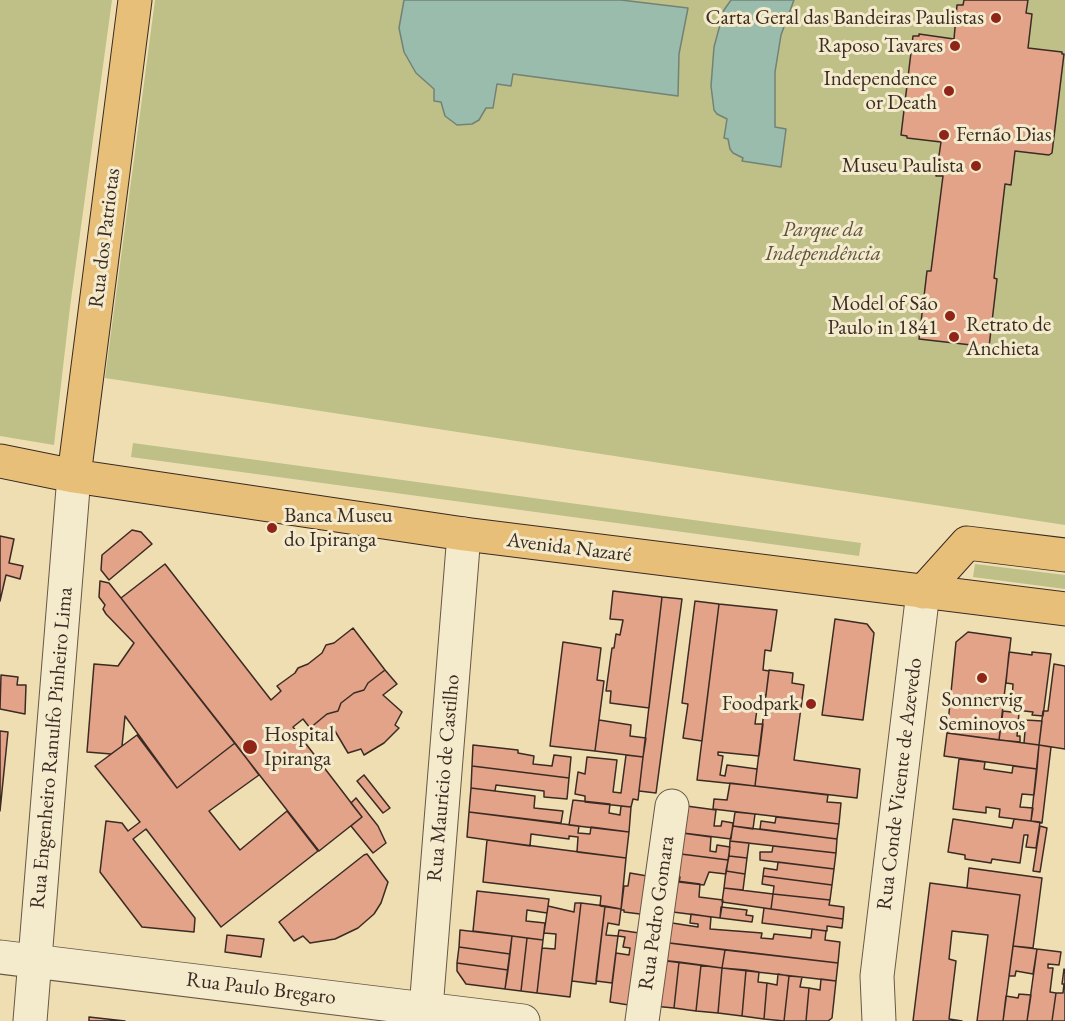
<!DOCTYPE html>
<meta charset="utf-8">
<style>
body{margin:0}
canvas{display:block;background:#eedeb1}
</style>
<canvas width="1065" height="1021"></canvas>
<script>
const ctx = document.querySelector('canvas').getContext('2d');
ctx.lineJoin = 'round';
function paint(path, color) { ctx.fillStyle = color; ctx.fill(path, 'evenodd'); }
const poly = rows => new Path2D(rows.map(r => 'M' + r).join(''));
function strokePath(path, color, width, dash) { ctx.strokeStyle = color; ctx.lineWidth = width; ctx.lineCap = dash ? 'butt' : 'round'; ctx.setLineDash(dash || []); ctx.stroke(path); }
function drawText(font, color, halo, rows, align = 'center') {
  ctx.font = font + ' "EB Garamond",serif'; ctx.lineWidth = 6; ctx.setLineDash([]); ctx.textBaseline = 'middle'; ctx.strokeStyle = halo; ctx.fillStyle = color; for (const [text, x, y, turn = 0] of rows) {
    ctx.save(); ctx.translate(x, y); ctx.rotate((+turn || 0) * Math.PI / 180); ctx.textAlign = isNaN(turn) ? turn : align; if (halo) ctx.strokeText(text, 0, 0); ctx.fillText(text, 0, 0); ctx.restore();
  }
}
paint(poly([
 [0,0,112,0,70,307,54,445,0,436],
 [155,0,1065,0,1065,525,105,378],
 [133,443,861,543,859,556,131,457],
 [975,564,1065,575,1065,589,973,577]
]), '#bec088');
const water = poly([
 [404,0,621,0,688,8,679,54,678,96,513,74,511,86,497,84,493,108,486,108,479,120,472,124,457,125,445,116,441,102,434,101,434,89,416,73,404,52,399,28,404,0],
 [731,0,794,0,781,35,775,72,775,127,786,129,781,167,742,161,743,158,733,153,730,149,728,139,724,138,727,119,717,114,714,110,711,86,714,47,724,10,731,0]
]);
paint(water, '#99bcac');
strokePath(water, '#738276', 1.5);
const building = poly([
 [964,0,1028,0,1026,13,1032,14,1028,48,1062,52,1062,54,1064,54,1052,153,1049,155,1015,151,1011,185,1005,184,994,278,997,279,989,347,919,339,927,271,931,271,943,176,936,176,941,142,907,138,907,136,901,135,913,36,919,36,919,34,954,39,957,5,963,5,964,0],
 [132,530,141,532,152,544,109,580,101,570,102,555,132,530],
 [0,536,14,539,9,563,23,566,20,579,6,575,0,601,0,536],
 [165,564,271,700,281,691,277,686,295,673,298,668,308,664,322,653,326,645,334,643,353,628,385,670,368,683,364,690,354,693,341,703,338,711,327,714,310,728,303,719,293,727,362,817,319,851,121,598,165,564],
 [100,581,109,583,121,598,235,743,177,788,125,716,122,746,111,754,87,752,94,664,118,666,134,643,106,614,103,609,105,605,99,597,100,581],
 [613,591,662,597,649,708,610,703,611,691,606,691,612,648,614,648,616,634,620,635,623,620,610,619,613,591],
 [662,597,682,599,656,793,639,791,662,597],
 [695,601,719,604,702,741,683,738,688,704,682,703,695,601],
 [719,604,777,610,771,651,765,650,763,670,769,671,766,695,759,694,755,724,763,724,759,756,718,752,718,755,723,756,720,775,725,776,727,765,757,769,755,786,697,780,719,604],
 [835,619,867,624,874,633,863,720,822,715,835,619],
 [968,632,1011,638,999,740,947,733,956,642,968,632],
 [563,642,601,648,597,680,604,681,595,751,550,746,563,642],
 [1009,652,1032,655,1032,652,1051,654,1043,716,1032,715,1033,712,1016,710,1017,700,1012,700,1013,684,1006,683,1009,652],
 [1054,664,1065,666,1065,749,1039,745,1043,711,1048,711,1054,664],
 [385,670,397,684,383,695,402,712,395,725,399,728,384,743,364,755,361,749,348,753,335,731,322,742,310,728,327,714,338,711,341,703,354,693,364,690,368,683,385,670],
 [769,670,793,673,792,683,804,685,794,760,860,769,857,798,755,786,769,670],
 [1,675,18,677,17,685,26,685,25,714,0,709,1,675],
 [1003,711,1019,713,1017,736,1020,736,1020,742,999,740,1003,711],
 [599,720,631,725,630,736,646,738,643,757,595,751,599,720],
 [1026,720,1042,721,1039,745,1024,743,1026,720],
 [0,731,8,732,0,811,0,731],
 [947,733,1039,745,1037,769,944,756,947,733],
 [137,735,177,788,235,743,259,775,209,811,240,850,287,811,318,851,221,927,146,829,133,839,195,918,194,932,142,927,100,872,106,821,122,823,128,831,140,822,95,766,137,735],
 [473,745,518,750,518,753,534,756,533,764,552,766,554,755,571,757,569,778,472,766,473,745],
 [1039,745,1051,747,1042,823,1031,821,1039,745],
 [626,755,643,757,638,800,633,799,631,807,585,802,585,796,575,794,578,772,585,774,587,757,617,760,613,792,621,793,626,755],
 [959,759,985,762,984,769,1012,773,1013,766,1037,769,1034,795,1022,794,1020,807,1033,808,1031,821,999,817,1000,809,986,807,986,813,953,809,959,759],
 [472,766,569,778,567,799,544,797,544,791,496,785,495,791,471,788,472,766],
 [364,775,390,808,383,813,357,781,364,775],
 [730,783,828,795,827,802,841,803,839,824,713,809,714,799,727,800,730,783],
 [471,788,535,796,534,808,563,811,561,823,469,812,471,788],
 [356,798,378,826,386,843,373,853,351,826,362,817,351,803,356,798],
 [573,800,610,804,609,813,620,815,621,806,631,807,629,832,569,825,573,800],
 [679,805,716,810,714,826,721,826,722,821,733,823,731,839,675,832,679,805],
 [469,812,579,826,578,833,590,834,591,827,629,832,626,858,577,852,578,837,569,836,569,839,531,834,530,846,467,837,469,812],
 [735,812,755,814,753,829,733,826,735,812],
 [776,817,839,824,837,839,760,829,761,821,775,823,776,817],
 [953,819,1012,828,1014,819,1040,822,1036,848,1026,847,1028,835,1024,835,1020,863,992,859,991,863,965,859,965,855,948,852,953,819],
 [733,826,837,839,836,853,730,841,733,826],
 [1040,826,1047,828,1040,872,1033,871,1040,826],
 [675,832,711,837,710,851,716,852,717,845,730,847,728,860,673,853,675,832],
 [487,840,626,858,621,909,600,906,601,896,483,882,487,840],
 [730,841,749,843,747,858,729,856,730,841],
 [773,846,836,853,834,869,760,860,760,852,772,852,773,846],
 [673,853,728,860,726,874,709,872,704,885,679,882,680,877,670,877,673,853],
 [367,854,388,882,381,903,374,914,358,928,335,939,310,943,303,936,294,941,279,922,364,855,367,854],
 [729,856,747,858,745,874,726,871,729,856],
 [778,862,834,869,832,885,763,876,764,868,777,870,778,862],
 [969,868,1042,878,1033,948,1013,946,1020,895,967,888,969,868],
 [726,871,745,874,743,890,724,888,726,871],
 [630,873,653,877,648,915,624,912,624,910,621,910,624,886,628,886,630,873],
 [763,876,832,885,830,900,773,894,774,886,762,884,763,876],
 [669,880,700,884,699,897,723,900,720,918,665,911,669,880],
 [930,883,1020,895,1003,1021,977,1021,988,935,952,931,949,959,956,961,949,1019,962,1021,913,1021,930,883],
 [724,888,773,894,771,909,722,902,724,888],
 [477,891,549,899,547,913,527,910,526,921,545,923,543,940,473,931,477,891],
 [773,894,830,900,829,905,844,907,843,919,771,909,773,894],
 [575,903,581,903,570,997,537,993,542,948,555,949,556,934,544,933,548,906,574,912,575,903],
 [581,903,605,906,596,984,572,981,581,903],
 [605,906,621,909,619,925,608,923,606,935,618,936,612,983,596,981,605,906],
 [721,907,747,910,746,915,753,916,752,922,720,918,721,907],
 [764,908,843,919,842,928,827,926,827,931,762,923,764,908],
 [691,914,711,917,710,929,762,933,761,938,773,939,774,934,811,938,812,929,826,931,825,940,840,942,838,963,661,942,672,923,698,927,698,924,690,923,691,914],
 [460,930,512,936,510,954,459,947,460,930],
 [619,930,646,934,635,1006,610,1002,616,953,629,955,630,948,623,947,625,937,618,936,619,930],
 [227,935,264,939,261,957,225,952,227,935],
 [512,936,527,938,521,991,505,989,512,936],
 [527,938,543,940,537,993,521,991,527,938],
 [661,942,725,950,722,968,659,960,661,942],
 [1013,946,1037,949,1033,974,1016,971,1015,976,1009,976,1013,946],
 [459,947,510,954,508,970,457,963,459,947],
 [1037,949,1061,952,1059,965,1048,964,1048,968,1053,968,1050,992,1056,993,1052,1021,1027,1021,1037,949],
 [725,950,838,963,836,981,722,968,725,950],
 [659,960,679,962,674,1008,653,1006,659,960],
 [679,962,701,965,696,1011,674,1008,679,962],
 [457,963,508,970,505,989,466,984,457,971,457,963],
 [701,965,722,968,718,1013,696,1011,701,965],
 [722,968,746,970,742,1016,718,1013,722,968],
 [1064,969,1065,970,1065,1021,1052,1021,1056,993,1063,993,1064,984,1062,984,1064,969],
 [746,970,759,972,758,982,767,983,764,1019,742,1016,746,970],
 [778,974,789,976,784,1021,764,1019,767,983,777,985,778,974],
 [789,976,802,977,800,987,809,988,806,1021,784,1021,789,976],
 [821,979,836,981,832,1018,828,1021,806,1021,809,988,820,990,821,979],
 [1019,994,1031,995,1027,1021,1003,1021,1006,996,1018,998,1019,994],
 [89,1017,125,1021,89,1021,89,1017]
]);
paint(building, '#e3a388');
strokePath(building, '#3b2b24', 1.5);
const minor = poly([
 [0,957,523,1021],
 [30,1021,74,476],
 [425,1021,464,534],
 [642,1021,672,806],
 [879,1021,877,976,923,592]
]);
const major = poly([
 [0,461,74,476,464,534,1065,609],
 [74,476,135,0],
 [923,592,967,543,1065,555]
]);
strokePath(minor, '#685847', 35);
strokePath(major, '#3b2b24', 35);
strokePath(minor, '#f4eacc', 33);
strokePath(major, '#e7bf78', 33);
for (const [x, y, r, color] of [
 [996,18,6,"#8f2418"],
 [955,46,6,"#8f2418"],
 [949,91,6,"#8f2418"],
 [944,135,6,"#8f2418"],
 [976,166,6,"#8f2418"],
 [950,316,6,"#8f2418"],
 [954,337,6,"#8f2418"],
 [272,528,6,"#8f2418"],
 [982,678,6,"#8f2418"],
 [811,704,6,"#8f2418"],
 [250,747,8,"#8f2418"]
]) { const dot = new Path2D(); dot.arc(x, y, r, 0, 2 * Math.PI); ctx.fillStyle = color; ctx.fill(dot); strokePath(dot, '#f4eacc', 2); }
drawText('21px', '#3b2b24', '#f4eacc', [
 ["Carta Geral das Bandeiras Paulistas",984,18],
 ["Raposo Tavares",943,46],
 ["Independence",937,79],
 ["or Death",937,103],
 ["Fernão Dias",956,135,"left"],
 ["Museu Paulista",964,166],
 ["Model of São",938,304],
 ["Paulo in 1841",938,328],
 ["Retrato de",966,325,"left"],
 ["Anchieta",966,349,"left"],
 ["Banca Museu",284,516,"left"],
 ["do Ipiranga",284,540,"left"],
 ["Sonnervig",982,700,"center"],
 ["Seminovos",982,724,"center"],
 ["Foodpark",799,704],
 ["Hospital",264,735,"left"],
 ["Ipiranga",264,759,"left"]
], 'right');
drawText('italic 21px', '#5c503d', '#f4eacc', [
 ["Parque da",823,230],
 ["Independência",823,254]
]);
drawText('21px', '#3b2b24', '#f4eacc', [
 ["Rua dos Patriotas",105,238,-83],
 ["Avenida Nazaré",569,548,7],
 ["Rua Engenheiro Ranulfo Pinheiro Lima",52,748,-85],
 ["Rua Mauricio de Castilho",444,778,-85],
 ["Rua Conde Vicente de Azevedo",900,784,-83],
 ["Rua Pedro Gomara",657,913,-82],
 ["Rua Paulo Bregaro",261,989,7]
]);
</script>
